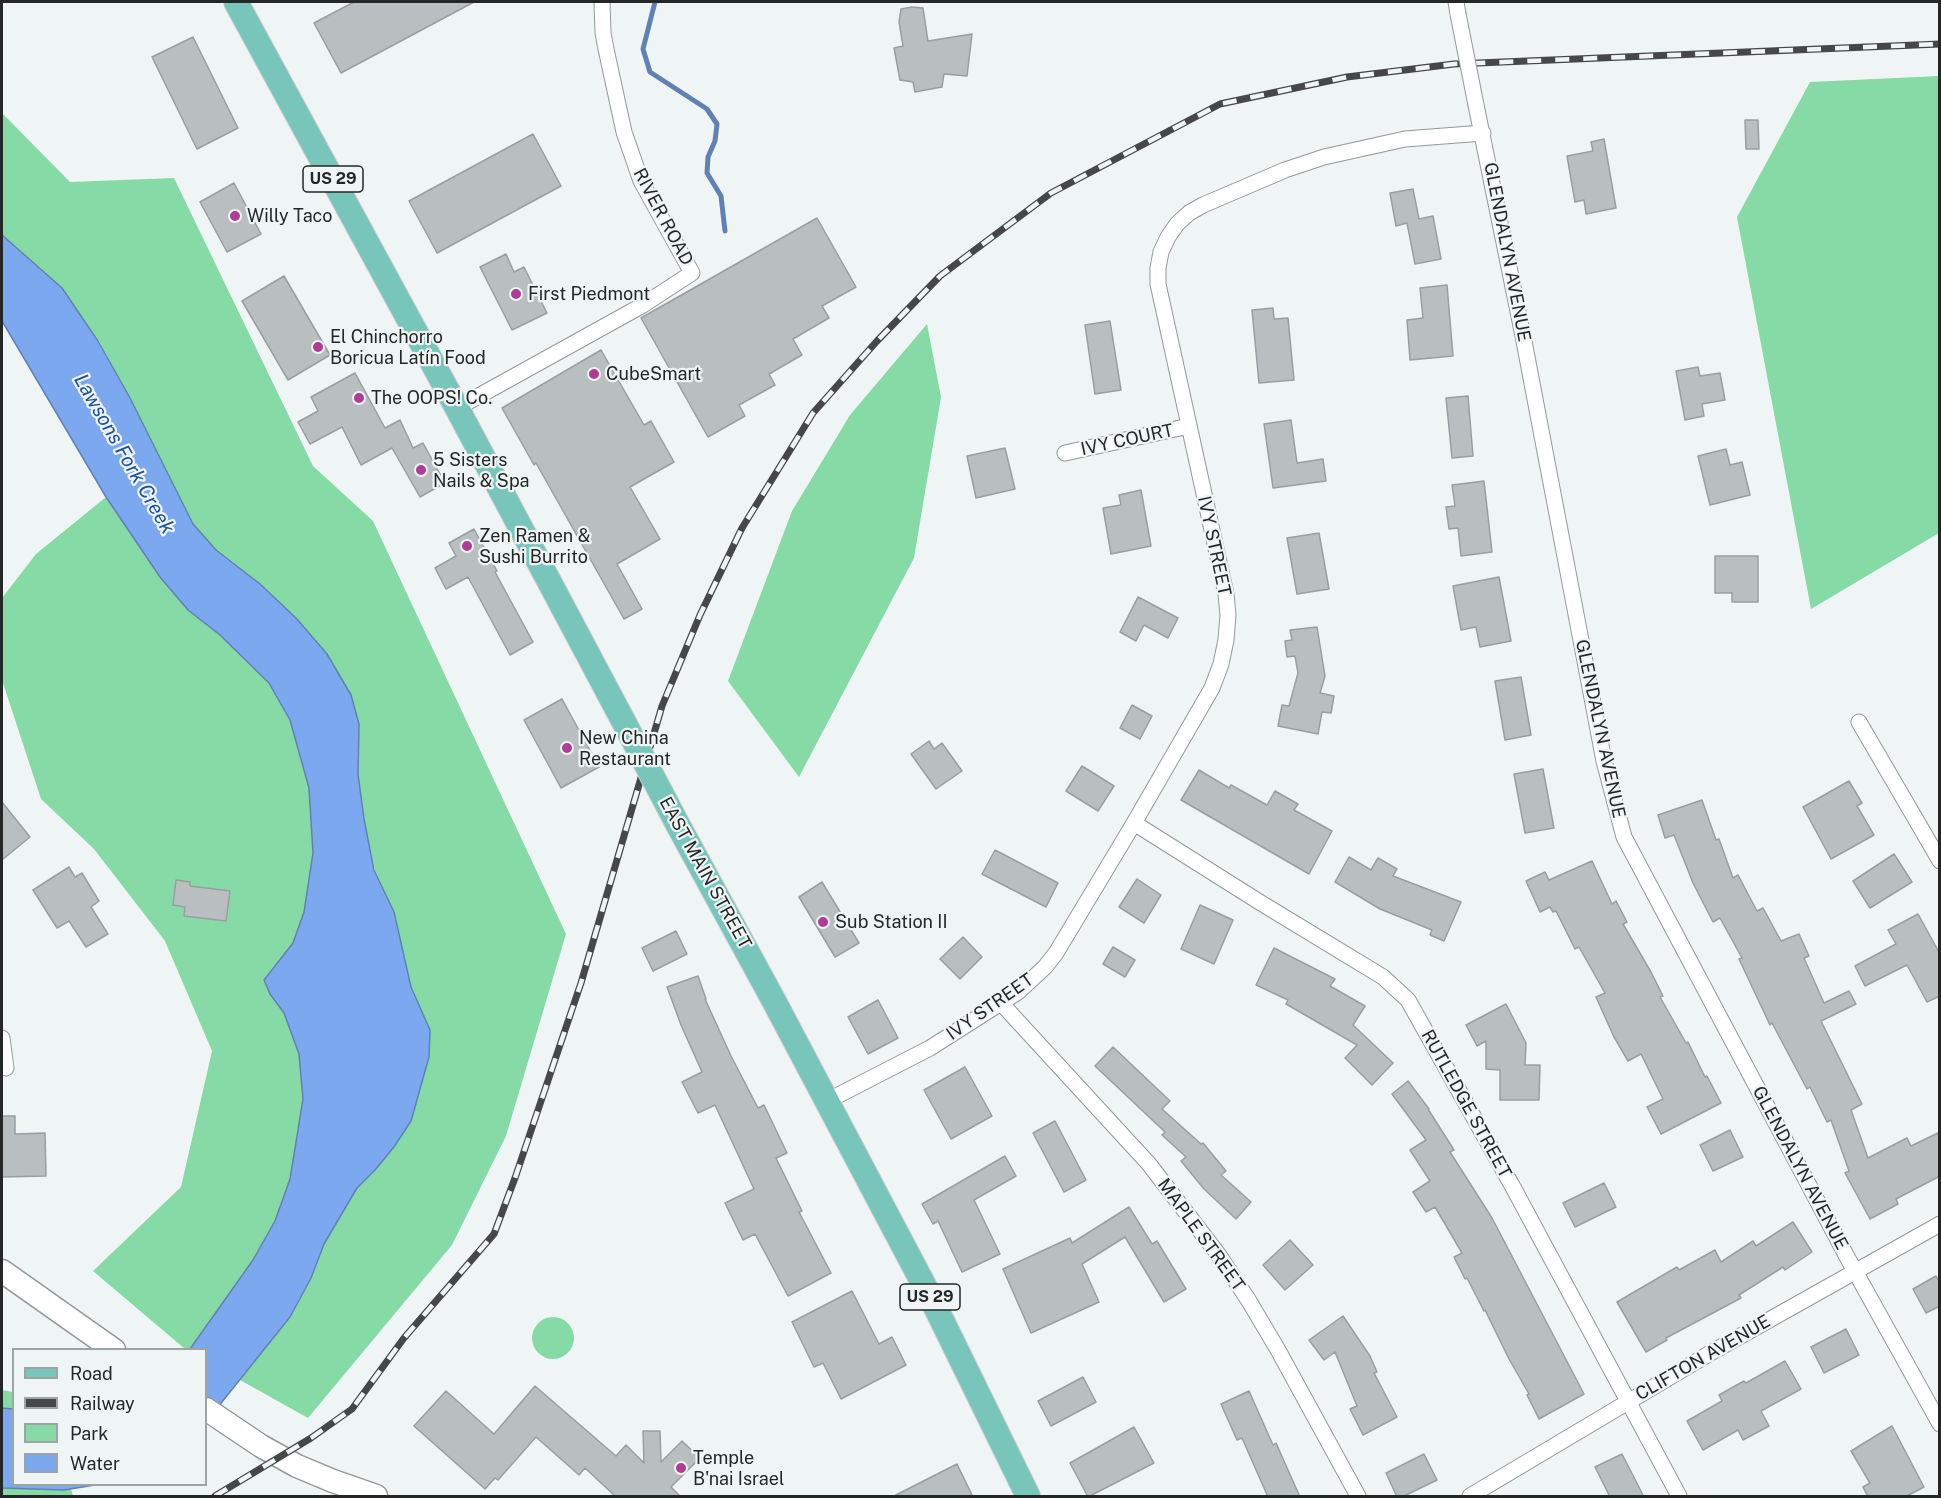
<!DOCTYPE html>
<meta charset="utf-8">
<style>
body{margin:0}
#map{position:relative;width:1941px;height:1498px;overflow:hidden;background:#eff5f5;font-family:"Public Sans",sans-serif}
canvas{display:block}
.frame{position:absolute;inset:0;border:3px solid #252727;pointer-events:none}
.legend{position:absolute;left:12px;top:1348px;width:195px;height:138px;box-sizing:border-box;background:#eff5f5;border:2px solid #9ea3a3;margin:0;padding:8px 10px;list-style:none;font-size:18px;color:#252727}
.legend li{display:flex;align-items:center;gap:12px;height:30px}
.legend b{width:30px;border:2px solid #9ea3a3}
</style>
<div id="map">
<canvas width="1941" height="1498"></canvas>
<div class="frame"></div>
<ul class="legend">
<li><b style="height:8px;background:#78c5bc"></b>Road</li>
<li><b style="height:8px;background:#464848"></b>Railway</li>
<li><b style="height:16px;background:#85daa6"></b>Park</li>
<li><b style="height:16px;background:#7ca8ef"></b>Water</li>
</ul>
</div>
<script>
const ctx = document.querySelector('canvas').getContext('2d');
ctx.lineJoin = 'round';
function paint(path, color) { ctx.fillStyle = color; ctx.fill(path, 'evenodd'); }
const poly = rows => new Path2D(rows.map(r => 'M' + r).join(''));
function strokePath(path, color, width, dash) { ctx.strokeStyle = color; ctx.lineWidth = width; ctx.lineCap = dash ? 'butt' : 'round'; ctx.setLineDash(dash || []); ctx.stroke(path); }
function drawText(font, color, halo, rows, align = 'center') {
  ctx.font = font + ' "Public Sans",sans-serif'; ctx.lineWidth = 4.5; ctx.setLineDash([]); ctx.textBaseline = 'middle'; ctx.strokeStyle = halo; ctx.fillStyle = color; for (const [text, x, y, turn = 0] of rows) {
    ctx.save(); ctx.translate(x, y); ctx.rotate((+turn || 0) * Math.PI / 180); ctx.textAlign = isNaN(turn) ? turn : align; if (halo) ctx.strokeText(text, 0, 0); ctx.fillText(text, 0, 0); ctx.restore();
  }
}
paint(poly([
 [1939,76,1939,533,1811,609,1737,217,1810,82],
 [2,113,70,182,174,178,313,466,373,521,566,934,506,1136,452,1245,308,1418,240,1380,290,1317,311,1278,324,1244,357,1188,375,1170,394,1147,411,1121,430,1030,411,987,394,912,375,870,364,819,358,774,359,724,351,695,326,654,296,618,260,584,216,550,193,524,130,398,99,341,62,288,2,235],
 [927,324,941,397,914,558,799,777,728,681,792,511,850,415],
 [106,497,160,577,188,610,220,635,269,683,290,720,309,788,313,853,304,912,293,943,264,980,270,994,284,1013,299,1054,303,1099,290,1179,275,1221,253,1260,190,1349,185,1349,93,1271,181,1187,212,1051,165,941,94,849,41,799,2,680,2,598,36,554],
 '532 1338a21 21 0 1 1 42 0a21 21 0 1 1-42 0Z',
 [2,1390,13,1392,14,1484,70,1485,73,1496,2,1496]
]), '#85daa6');
const water = poly([
 [2,235,62,288,98,341,130,398,193,524,216,550,260,584,296,618,327,654,351,695,359,724,358,774,364,819,374,870,394,912,411,987,430,1030,429,1057,411,1121,394,1147,375,1170,357,1188,324,1244,311,1278,290,1317,206,1422,206,1350,190,1349,253,1260,275,1221,290,1179,303,1099,299,1054,284,1013,270,994,264,980,293,943,304,912,313,853,309,788,290,720,269,683,220,635,188,610,160,577,106,497,2,321,2,235],
 [2,1408,13,1409,14,1484,95,1485,64,1490,2,1488,2,1408]
]);
paint(water, '#7ca8ef');
strokePath(water, '#6281b3', 1.5);
strokePath(poly([
 [655,2,643,49,650,72,707,109,717,124,715,141,708,157,707,173,721,196,725,231]
]), '#6281b3', 5);
const building = poly([
 [354,2,474,2,341,73,314,23,354,2],
 [912,7,923,8,928,41,972,34,967,76,944,74,942,87,915,92,913,82,900,80,894,48,903,46,899,22,901,9,912,7],
 [193,37,238,128,197,149,152,57,193,37],
 [1745,120,1758,120,1759,149,1746,149,1745,120],
 [533,134,561,186,437,253,409,201,533,134],
 [1604,139,1616,208,1586,214,1584,200,1575,202,1567,156,1593,151,1591,142,1604,139],
 [234,183,261,234,227,252,200,202,234,183],
 [1413,189,1419,219,1433,216,1441,259,1415,264,1407,223,1396,226,1390,193,1413,189],
 [817,218,856,287,822,306,829,318,793,339,802,355,769,374,775,385,739,405,745,416,708,437,641,318,817,218],
 [506,254,514,272,524,267,547,313,512,330,480,267,506,254],
 [284,276,330,355,288,380,242,301,284,276],
 [1447,285,1453,356,1410,360,1407,320,1423,318,1420,288,1447,285],
 [1273,308,1274,319,1288,318,1294,380,1259,383,1252,310,1273,308],
 [1110,321,1121,390,1095,394,1085,325,1110,321],
 [601,350,644,425,651,421,674,462,630,487,660,539,617,564,642,609,624,619,536,463,534,465,502,408,601,350],
 [1698,367,1700,376,1720,373,1725,400,1702,404,1704,416,1685,420,1676,371,1698,367],
 [355,373,385,428,400,420,413,448,423,443,445,483,420,497,392,448,361,465,342,427,310,444,298,422,318,411,311,397,355,373],
 [1468,396,1473,456,1452,458,1446,398,1468,396],
 [1291,420,1297,463,1323,459,1326,481,1273,488,1264,424,1291,420],
 [1005,448,1015,489,976,498,967,456,1005,448],
 [1726,449,1730,465,1742,462,1750,495,1710,505,1698,456,1726,449],
 [1484,481,1492,552,1461,556,1458,528,1449,529,1446,507,1455,506,1452,485,1484,481],
 [1141,490,1151,546,1111,554,1103,508,1121,505,1119,495,1141,490],
 [474,529,497,571,495,572,533,642,510,655,468,577,446,589,435,568,456,556,449,543,474,529],
 [1319,533,1329,589,1297,594,1287,538,1319,533],
 [1715,556,1758,556,1758,602,1732,602,1732,593,1715,593,1715,556],
 [1499,577,1511,641,1480,647,1476,627,1461,630,1453,586,1499,577],
 [1138,597,1178,618,1168,638,1144,625,1136,641,1120,632,1138,597],
 [1317,627,1325,676,1320,693,1334,696,1331,713,1322,712,1318,734,1278,726,1282,705,1289,706,1298,673,1295,656,1287,657,1285,641,1292,640,1290,630,1317,627],
 [1521,677,1531,735,1505,740,1495,681,1521,677],
 [562,699,599,767,561,788,524,720,562,699],
 [1132,705,1152,716,1140,739,1120,728,1132,705],
 [929,741,934,749,942,743,962,771,936,789,911,754,929,741],
 [1082,766,1114,786,1098,811,1066,791,1082,766],
 [1543,769,1554,828,1525,833,1514,774,1543,769],
 [1199,770,1229,788,1231,785,1267,805,1275,791,1298,804,1294,810,1332,831,1309,874,1181,800,1199,770],
 [1849,781,1862,803,1857,806,1874,835,1831,859,1803,807,1849,781],
 [1702,800,1716,840,1719,839,1733,878,1738,875,1757,911,1763,908,1781,941,1799,934,1809,956,1804,958,1824,1003,1849,991,1856,1004,1821,1021,1862,1104,1851,1110,1868,1158,1907,1138,1911,1146,1940,1132,1940,1176,1896,1199,1898,1204,1870,1219,1845,1173,1849,1171,1831,1120,1827,1122,1810,1087,1807,1089,1772,1023,1770,1025,1739,959,1742,958,1720,918,1713,922,1693,883,1674,835,1665,838,1658,815,1702,800],
 [2,802,30,837,2,860,2,802],
 [995,850,1058,883,1046,907,982,874,995,850],
 [1894,854,1912,882,1870,908,1853,881,1894,854],
 [1349,857,1371,870,1378,858,1397,869,1393,876,1461,902,1444,941,1430,935,1432,930,1380,909,1335,882,1349,857],
 [1592,861,1612,904,1616,901,1627,922,1623,924,1651,972,1663,996,1660,997,1686,1043,1688,1042,1705,1077,1707,1076,1721,1103,1661,1134,1647,1107,1663,1099,1641,1054,1628,1061,1614,1037,1596,997,1605,993,1579,947,1575,949,1556,911,1553,912,1550,907,1540,912,1526,881,1545,872,1549,880,1592,861],
 [69,867,75,877,82,873,99,901,91,907,108,934,86,947,69,921,57,928,33,890,69,867],
 [1137,879,1161,895,1144,923,1119,907,1137,879],
 [176,880,190,882,190,886,230,891,226,921,184,916,185,907,173,905,176,880],
 [822,882,859,943,835,957,799,897,822,882],
 [1200,905,1233,920,1214,964,1181,949,1200,905],
 [1918,914,1940,954,1940,996,1927,1002,1907,965,1865,986,1855,966,1896,944,1888,930,1918,914],
 [676,931,687,954,653,971,642,948,676,931],
 [963,937,982,957,960,979,940,959,963,937],
 [1113,947,1135,960,1125,977,1103,964,1113,947],
 [1274,948,1335,979,1330,986,1365,1006,1353,1025,1393,1063,1372,1085,1345,1058,1357,1045,1286,1004,1288,1000,1256,985,1274,948],
 [698,976,706,999,705,999,731,1056,758,1108,764,1105,787,1153,776,1158,802,1211,799,1212,831,1273,788,1296,755,1234,743,1240,725,1203,754,1189,715,1105,698,1113,682,1082,702,1072,681,1025,667,987,698,976],
 [878,1000,898,1038,868,1054,848,1017,878,1000],
 [1506,1004,1526,1043,1525,1065,1540,1065,1539,1100,1500,1100,1500,1070,1486,1069,1486,1041,1477,1046,1466,1025,1506,1004],
 [1113,1047,1170,1101,1162,1109,1201,1144,1203,1143,1226,1171,1221,1175,1251,1202,1236,1219,1204,1189,1181,1161,1186,1157,1162,1135,1165,1132,1095,1066,1113,1047],
 [965,1067,992,1116,951,1139,924,1090,965,1067],
 [1408,1081,1429,1109,1428,1109,1454,1150,1450,1152,1492,1218,1584,1394,1539,1419,1527,1395,1529,1394,1509,1359,1485,1310,1484,1311,1467,1278,1465,1279,1454,1257,1462,1253,1435,1207,1426,1212,1413,1192,1430,1181,1410,1150,1426,1140,1392,1094,1408,1081],
 [2,1116,15,1116,15,1134,45,1133,46,1176,2,1177,2,1116],
 [1055,1121,1086,1180,1064,1192,1033,1133,1055,1121],
 [1730,1130,1743,1157,1713,1171,1700,1145,1730,1130],
 [1005,1156,1016,1176,974,1200,1000,1254,962,1272,938,1221,933,1224,922,1204,1005,1156],
 [1604,1183,1616,1207,1575,1227,1563,1203,1604,1183],
 [1129,1207,1152,1244,1157,1241,1186,1289,1164,1302,1125,1237,1082,1264,1099,1302,1031,1333,1003,1269,1070,1238,1072,1243,1129,1207],
 [1793,1222,1812,1252,1785,1270,1783,1267,1739,1295,1741,1298,1666,1338,1667,1340,1646,1352,1617,1302,1677,1267,1679,1270,1715,1250,1721,1262,1753,1241,1756,1246,1793,1222],
 [1290,1240,1313,1265,1285,1290,1263,1265,1290,1240],
 [1936,1276,1940,1283,1940,1306,1926,1313,1913,1289,1936,1276],
 [852,1291,879,1344,892,1337,906,1365,841,1399,823,1363,814,1367,792,1322,852,1291],
 [1343,1316,1370,1356,1377,1372,1374,1373,1397,1417,1363,1435,1350,1409,1357,1406,1335,1352,1324,1360,1309,1340,1343,1316],
 [1846,1329,1859,1355,1824,1373,1811,1347,1846,1329],
 [1785,1361,1801,1389,1761,1411,1769,1426,1743,1440,1738,1430,1703,1450,1687,1421,1722,1401,1719,1395,1744,1381,1746,1383,1785,1361],
 [1083,1377,1096,1402,1051,1426,1038,1401,1083,1377],
 [535,1386,616,1456,626,1445,644,1463,643,1431,660,1431,661,1462,682,1441,700,1458,671,1487,681,1497,616,1497,585,1468,579,1475,536,1437,498,1480,495,1478,485,1489,414,1426,446,1391,494,1434,535,1386],
 [1249,1391,1273,1445,1276,1443,1300,1497,1268,1497,1242,1438,1237,1440,1221,1404,1249,1391],
 [1892,1426,1924,1487,1905,1497,1868,1497,1863,1487,1870,1483,1851,1451,1892,1426],
 [1134,1427,1154,1463,1088,1497,1070,1463,1134,1427],
 [1424,1454,1437,1480,1402,1497,1397,1497,1386,1473,1424,1454],
 [1622,1454,1644,1497,1610,1497,1595,1467,1622,1454],
 [957,1464,973,1497,892,1497,957,1464]
]);
paint(building, '#b9bec0');
strokePath(building, '#9a9ea1', 1.5);
const street = poly([
 [1456,2,1458,14],
 [1476,105,1523,336,1604,761,1624,837,1846,1255,1940,1424],
 [457,408,643,305,692,273,641,181,624,132,606,49,603,33,602,2],
 [1065,453,1189,426],
 [1859,722,1940,861],
 [1134,823,1261,903,1383,977,1408,1000,1514,1189,1679,1496],
 [1001,1003,1149,1164,1218,1254,1249,1301,1278,1350,1358,1496],
 [2,1038,6,1068],
 [827,1101,930,1048,1018,992,1045,967,1056,953,1134,823,1212,688,1221,664,1226,640,1228,615,1226,594,1158,284,1158,268,1161,252,1168,237,1177,224,1189,213,1203,205,1285,170,1324,157,1405,139,1483,133],
 [1470,1496,1712,1352,1940,1224]
]);
const secondary = poly([
 [2,1271,114,1350],
 [206,1409,261,1446,297,1466,333,1481,376,1496]
]);
const primary = poly([
 [236,2,457,408,626,726],
 [678,825,774,1001,934,1304,1028,1496]
]);
strokePath(street, '#939899', 17);
strokePath(secondary, '#939899', 25);
strokePath(primary, '#cfcfcf', 26);
strokePath(street, '#fff', 15);
strokePath(secondary, '#fff', 22);
strokePath(primary, '#78c5bc', 24);
const rail = poly([
 [215,1496,311,1438,352,1409,404,1338,494,1234,515,1178,581,983,662,706,700,615,742,528,813,413,877,341,940,276,1051,193,1220,104,1347,77,1454,64,1940,44]
]);
strokePath(rail, '#464848', 7);
strokePath(rail, '#eff5f5', 4.5, [14]);
const streetBridge = poly([
 [1458,14,1476,105]
]);
const primaryBridge = poly([
 [626,726,678,825]
]);
strokePath(streetBridge, '#939899', 17, []);
strokePath(primaryBridge, '#cfcfcf', 26, []);
strokePath(streetBridge, '#fff', 15);
strokePath(primaryBridge, '#78c5bc', 24);
for (const [x, y, r, color] of [
 [235,216,6,"#af3c95"],
 [516,294,6,"#af3c95"],
 [318,347,6,"#af3c95"],
 [594,374,6,"#af3c95"],
 [359,398,6,"#af3c95"],
 [421,470,6,"#af3c95"],
 [467,546,6,"#af3c95"],
 [567,748,6,"#af3c95"],
 [823,922,6,"#af3c95"],
 [681,1468,6,"#af3c95"]
]) { const dot = new Path2D(); dot.arc(x, y, r, 0, 2 * Math.PI); ctx.fillStyle = color; ctx.fill(dot); strokePath(dot, '#eff5f5', 2); }
for (const [x, y, w] of [
 [333,179,60],
 [930,1297,60]
]) { const box = new Path2D(); box.roundRect(x - w / 2, y - 13, w, 26, 4.5); ctx.fillStyle = '#eff5f5'; ctx.fill(box); strokePath(box, '#252727', 1.5); }
drawText('bold 16px', '#252727', null, [
 ["US 29",333,179],
 ["US 29",930,1297]
]);
drawText('18px', '#252727', '#eff5f5', [
 ["Willy Taco",247,216],
 ["First Piedmont",528,294],
 ["El Chinchorro",330,337],
 ["Boricua Latín Food",330,358],
 ["CubeSmart",606,374],
 ["The OOPS! Co.",371,398],
 ["5 Sisters",433,460],
 ["Nails & Spa",433,481],
 ["Zen Ramen &",479,536],
 ["Sushi Burrito",479,557],
 ["New China",579,738],
 ["Restaurant",579,759],
 ["Sub Station II",835,922],
 ["Temple",693,1458],
 ["B'nai Israel",693,1479]
], 'left');
drawText('18px', '#252727', '#eff5f5', [
 ["RIVER ROAD",663,217,62],
 ["GLENDALYN AVENUE",1507,252,79],
 ["IVY COURT",1127,440,-12],
 ["IVY STREET",1214,546,78],
 ["GLENDALYN AVENUE",1600,729,78],
 ["EAST MAIN STREET",705,873,61],
 ["IVY STREET",990,1007,-35],
 ["RUTLEDGE STREET",1466,1104,61],
 ["GLENDALYN AVENUE",1800,1168,62],
 ["MAPLE STREET",1201,1235,54],
 ["CLIFTON AVENUE",1703,1358,-30]
]);
drawText('italic 20px', '#1e51a4', '#eff5f5', [
 ["Lawsons Fork Creek",124,454,60]
]);
</script>
